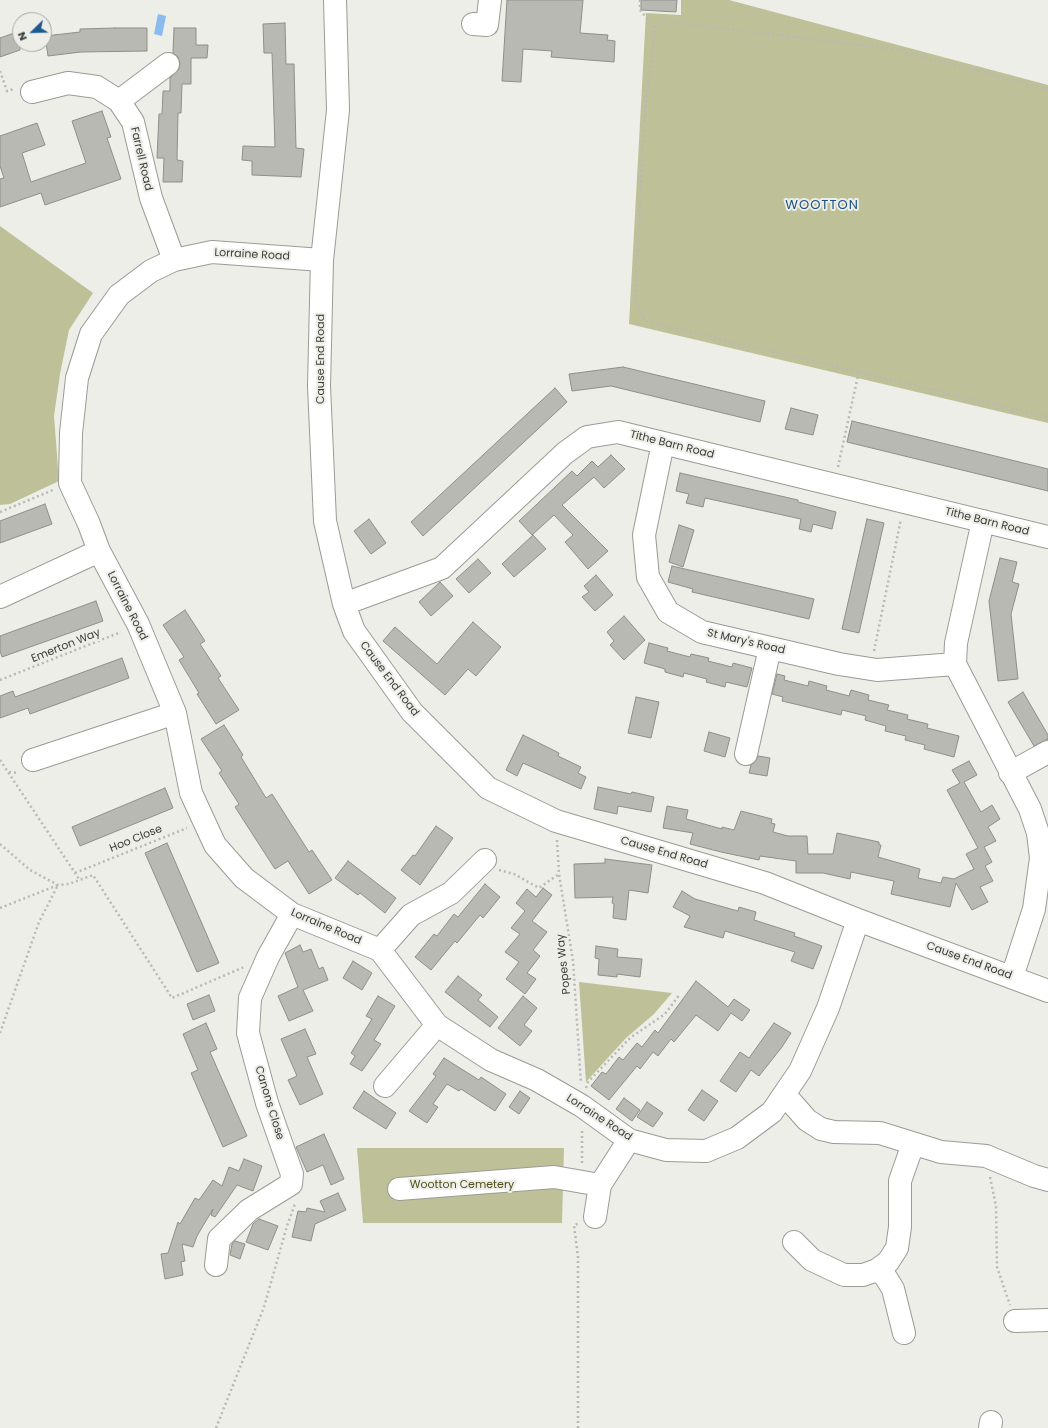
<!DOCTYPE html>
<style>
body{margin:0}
#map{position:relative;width:1048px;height:1428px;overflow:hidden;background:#edeee7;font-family:Poppins,sans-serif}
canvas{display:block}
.north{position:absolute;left:12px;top:12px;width:40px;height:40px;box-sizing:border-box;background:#edeee7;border:1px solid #a6a7a1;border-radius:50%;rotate:247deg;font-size:11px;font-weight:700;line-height:16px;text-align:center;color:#3b3c39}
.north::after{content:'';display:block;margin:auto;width:14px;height:18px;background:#1d5a90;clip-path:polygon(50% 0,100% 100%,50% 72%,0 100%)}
</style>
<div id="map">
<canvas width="1048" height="1428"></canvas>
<div class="north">N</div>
</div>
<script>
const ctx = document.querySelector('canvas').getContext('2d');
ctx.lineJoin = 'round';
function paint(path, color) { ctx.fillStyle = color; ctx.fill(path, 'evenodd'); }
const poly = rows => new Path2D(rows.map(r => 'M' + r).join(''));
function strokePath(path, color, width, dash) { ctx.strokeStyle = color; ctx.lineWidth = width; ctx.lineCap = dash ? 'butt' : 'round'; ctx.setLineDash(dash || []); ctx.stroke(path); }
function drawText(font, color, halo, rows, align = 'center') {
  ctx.font = font + ' Poppins,sans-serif'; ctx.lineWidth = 4; ctx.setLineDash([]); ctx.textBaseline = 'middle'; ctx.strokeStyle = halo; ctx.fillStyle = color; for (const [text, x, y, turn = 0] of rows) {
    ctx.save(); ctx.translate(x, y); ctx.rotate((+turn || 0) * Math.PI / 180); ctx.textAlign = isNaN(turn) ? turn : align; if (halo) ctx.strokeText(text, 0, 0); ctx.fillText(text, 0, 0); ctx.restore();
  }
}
paint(poly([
 [681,0,729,0,1048,85,1048,423,629,324,646,13,681,15],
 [0,226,93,293,69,330,60,374,54,416,59,481,10,504,0,505],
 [579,982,672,993,654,1014,626,1038,586,1082],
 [357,1148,564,1148,562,1223,363,1223]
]), '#bec198');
paint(poly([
 [158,14,166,16,162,36,154,34]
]), '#89bbef');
const building = poly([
 [507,0,583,0,580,33,608,35,607,40,615,41,614,62,551,57,552,51,523,49,521,82,502,81,507,0],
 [641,0,677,0,676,12,641,10,641,0],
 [285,23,286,64,294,64,296,148,304,149,301,177,252,175,252,161,242,160,243,146,275,147,272,53,264,53,263,24,285,23],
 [115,28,147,28,147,51,81,52,48,56,45,36,80,32,80,29,115,28],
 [174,28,196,28,196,45,208,45,207,58,191,58,191,84,182,84,181,113,178,113,177,160,183,161,182,182,163,182,164,158,157,158,159,114,162,114,163,91,170,91,170,78,179,69,180,63,178,57,173,53,174,28],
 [20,31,20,50,0,57,0,38,20,31],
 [102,111,111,137,107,138,121,179,45,205,41,193,0,207,0,179,4,178,0,166,0,136,37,123,45,145,22,153,31,182,86,163,72,121,102,111],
 [623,367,765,401,760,422,611,386,572,391,569,374,623,367],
 [555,388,567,402,423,536,411,522,555,388],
 [791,408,818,415,813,435,785,429,791,408],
 [852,421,1048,469,1048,491,847,442,852,421],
 [611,455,625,469,604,488,594,477,562,505,608,551,588,569,565,542,573,535,554,515,532,535,519,521,572,471,577,476,592,461,598,467,611,455],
 [680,473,798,500,798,502,836,512,832,529,813,524,811,532,799,529,801,519,705,498,703,507,686,503,689,494,676,491,680,473],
 [45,504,52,524,0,543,0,521,45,504],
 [369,519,386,543,371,554,354,531,369,519],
 [867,519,884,523,859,633,842,629,867,519],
 [679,525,694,530,683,567,669,562,679,525],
 [533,535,546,549,514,577,502,564,533,535],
 [1000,558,1017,562,1012,582,1019,584,1011,614,1018,679,998,681,989,601,1000,558],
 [478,559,491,573,469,593,456,579,478,559],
 [672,566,814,599,809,619,692,592,693,589,668,582,672,566],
 [596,575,613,595,595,611,582,597,589,592,584,586,596,575],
 [440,582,453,596,431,616,419,602,440,582],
 [96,601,103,621,2,657,0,651,0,636,96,601],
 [185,610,205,641,200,644,221,676,218,678,239,710,216,724,197,694,199,693,179,660,184,657,163,625,185,610],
 [624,616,645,640,624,660,610,645,614,641,607,632,624,616],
 [473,622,501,647,476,676,468,669,445,695,383,641,395,627,437,664,473,622],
 [649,643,668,648,667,651,690,657,691,654,709,658,708,661,732,667,733,663,752,668,747,687,726,682,725,687,706,682,707,679,684,673,683,677,665,672,665,669,644,663,649,643],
 [122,658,129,678,30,714,28,708,0,718,0,696,13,691,15,697,122,658],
 [777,674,785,676,784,680,808,686,809,681,827,686,826,690,849,696,851,690,869,695,868,700,889,705,887,710,908,715,907,719,928,724,927,728,959,736,954,757,924,749,925,745,905,740,906,736,885,731,886,726,865,720,866,716,842,710,841,715,782,701,783,697,772,694,777,674],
 [1023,692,1048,735,1048,739,1034,746,1008,702,1023,692],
 [636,697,659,702,651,738,628,733,636,697],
 [224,725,243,755,241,757,266,798,272,794,309,852,312,850,332,880,309,894,288,861,275,869,235,807,239,804,219,773,222,771,201,739,224,725],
 [709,732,730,738,725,757,704,751,709,732],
 [523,735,559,753,558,756,581,767,578,773,586,777,581,789,523,763,517,776,506,770,523,735],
 [758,756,770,758,767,776,749,773,751,765,755,762,758,756],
 [969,761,977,775,964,782,981,812,992,805,1000,819,988,827,996,841,984,847,992,862,985,866,993,881,980,887,988,902,972,910,956,883,950,907,891,894,894,881,851,872,850,879,823,873,796,873,796,861,760,856,759,860,721,852,690,844,693,833,663,828,667,806,688,810,686,819,722,829,722,827,734,830,741,811,772,819,771,823,775,824,773,832,788,836,807,836,808,854,833,854,837,833,879,842,879,845,881,845,878,857,920,869,918,878,941,883,943,877,954,879,974,869,966,854,978,848,947,790,960,783,952,770,969,761],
 [598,787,631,794,632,792,654,797,651,812,618,806,617,814,594,809,598,787],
 [165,788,173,808,80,846,72,827,165,788],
 [436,826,453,838,420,885,401,870,413,855,415,856,436,826],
 [167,843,219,963,197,972,145,853,167,843],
 [605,859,652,865,648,893,629,890,626,920,613,918,614,904,612,903,613,897,575,898,574,864,605,863,605,859],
 [348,861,396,898,385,913,360,893,358,895,335,878,348,861],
 [485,884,500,897,483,918,480,915,457,943,455,941,431,970,415,957,434,934,437,936,454,914,458,917,485,884],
 [543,888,552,895,532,921,547,932,533,950,540,956,527,973,536,979,525,994,506,979,519,962,505,952,520,934,511,928,525,911,516,903,527,889,536,897,543,888],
 [682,891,695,899,738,911,739,907,756,912,754,920,795,933,794,936,822,946,813,969,791,961,795,952,725,931,723,938,684,927,690,916,673,907,682,891],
 [300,945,303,952,311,949,319,969,323,967,328,980,303,990,313,1011,289,1021,278,996,298,987,285,953,300,945],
 [596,946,618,949,617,957,642,959,640,977,617,974,617,977,598,975,599,959,595,958,596,946],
 [353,961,372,973,362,990,343,978,353,961],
 [458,976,482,995,478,1000,498,1017,490,1027,445,992,458,976],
 [696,981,728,1007,734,999,750,1010,742,1021,731,1013,718,1031,696,1015,674,1042,671,1039,658,1056,653,1052,640,1069,637,1066,609,1100,591,1086,602,1072,606,1074,619,1057,623,1060,637,1043,642,1047,655,1030,658,1033,696,981],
 [209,995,215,1011,193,1020,187,1004,209,995],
 [378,996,395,1006,374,1040,381,1044,362,1071,350,1064,355,1056,351,1053,372,1019,366,1016,378,996],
 [523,996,537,1008,524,1025,532,1031,520,1046,498,1028,523,996],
 [206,1023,217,1049,210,1052,247,1136,223,1147,191,1073,198,1070,183,1034,206,1023],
 [774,1023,791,1033,782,1047,759,1076,751,1070,736,1092,720,1081,740,1052,749,1058,774,1023],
 [305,1029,316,1054,307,1057,323,1094,300,1105,288,1080,297,1076,281,1039,305,1029],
 [444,1058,479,1080,481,1077,506,1094,495,1111,461,1089,459,1091,447,1084,433,1104,438,1107,427,1123,409,1111,436,1076,433,1074,444,1058],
 [702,1090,718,1101,704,1121,688,1110,702,1090],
 [364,1091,396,1113,386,1129,353,1108,364,1091],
 [520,1091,530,1098,519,1114,509,1107,520,1091],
 [624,1098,640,1110,632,1121,616,1109,624,1098],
 [647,1102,663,1113,653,1127,637,1117,647,1102],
 [324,1134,344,1179,331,1185,323,1165,307,1172,296,1147,324,1134],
 [244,1159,262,1166,253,1191,237,1185,215,1217,211,1215,213,1209,197,1236,193,1247,182,1244,185,1261,181,1262,183,1275,165,1279,161,1254,168,1253,178,1222,180,1224,195,1198,199,1200,213,1180,222,1186,229,1167,239,1171,244,1159],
 [338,1193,346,1210,315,1224,311,1241,292,1237,298,1211,306,1212,307,1208,325,1212,320,1201,338,1193],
 [259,1219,278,1226,268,1250,246,1242,253,1224,259,1219],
 [235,1241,245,1244,240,1259,230,1255,232,1244,235,1241]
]);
paint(building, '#b9b9b3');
strokePath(building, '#8e8f89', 1);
const minor = poly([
 [335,0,338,110,322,260,319,386,325,521,344,604,354,631,412,712,488,788,556,821,765,883,858,920,1048,991],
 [473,24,487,25,490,0],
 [32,92,68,83,97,87,119,101,133,122,151,198,174,260],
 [119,101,168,64],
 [322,260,212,252,174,260,151,271,119,295,91,334,77,378,71,433,70,483,89,524,99,551,138,624,175,713,191,793,215,845,244,878,292,914,380,950,437,1025,491,1060,537,1080,582,1106,629,1140,666,1150,706,1151,737,1138,772,1112,800,1071,828,1008,858,920],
 [663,443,644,535,648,577,668,612,702,632,839,664,877,670,955,664,956,643,983,521],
 [0,597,99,551],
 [344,604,442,568,565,453,587,437,618,432,1048,537],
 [955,664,1030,809,1038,833,1041,858,1034,909,1012,977],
 [746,754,770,648],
 [33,760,175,713],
 [1010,773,1048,752],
 [380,950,411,915,451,893,485,860],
 [385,1086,437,1025],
 [785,1095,807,1120,821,1129,834,1132,880,1133,941,1152,986,1156,1034,1176,1048,1180],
 [399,1189,554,1177,600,1185],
 [595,1217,600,1185,629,1140],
 [794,1242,812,1260,844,1275,863,1275,877,1270],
 [216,1265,219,1239,249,1210,291,1184,292,1174,267,1103,248,1033,250,998,268,957,292,914],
 [1015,1321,1048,1320],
 [904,1333,893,1289,885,1276,877,1270,888,1262,897,1248,900,1227,900,1181,913,1144],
 [990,1428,991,1422]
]);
strokePath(minor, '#9b9b96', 24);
strokePath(poly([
 [640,0,640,10,655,28],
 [0,71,7,91,14,89],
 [1048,89,893,49,663,21,655,28,644,119,635,300,645,321,1048,417],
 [838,467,859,371],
 [0,512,53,490],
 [874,651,901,519],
 [0,680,121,632],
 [0,760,79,879],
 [9,772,19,773],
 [557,840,559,874,573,961,581,1083],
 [0,844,30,870,58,885,69,884,93,875,172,998,244,967],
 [499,870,514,874,539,888,559,874],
 [75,873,187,828],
 [0,908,58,885],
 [0,1033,39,922,58,885],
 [586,1088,588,1082,630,1038,665,1014,680,994],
 [582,1163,582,1128],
 [990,1177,996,1206,997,1267,1010,1305],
 [216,1428,264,1307,287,1226,295,1204],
 [578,1428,578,1257,574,1225,580,1223]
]), '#b8b9b3', 2.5, [2, 3]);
strokePath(minor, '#fff', 22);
drawText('11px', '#3b3c39', '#edeee7', [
 ["Farrell Road",141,159,77],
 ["Lorraine Road",252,255,3],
 ["Cause End Road",321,359,-90],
 ["Tithe Barn Road",672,445,14],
 ["Tithe Barn Road",987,522,14],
 ["Lorraine Road",127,606,63],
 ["St Mary's Road",746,642,13],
 ["Emerton Way",66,646,-22],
 ["Cause End Road",389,679,53],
 ["Hoo Close",136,839,-22],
 ["Cause End Road",664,853,16],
 ["Lorraine Road",326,927,23],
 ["Cause End Road",969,961,20],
 ["Popes Way",564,964,-96],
 ["Canons Close",269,1103,73],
 ["Lorraine Road",599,1118,33]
]);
drawText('11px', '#4e4f1b', '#edeee7', [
 ["Wootton Cemetery",462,1185]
]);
ctx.letterSpacing = '1px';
drawText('13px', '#1b5284', '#edeee7', [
 ["WOOTTON",822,206]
]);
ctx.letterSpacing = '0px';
</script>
